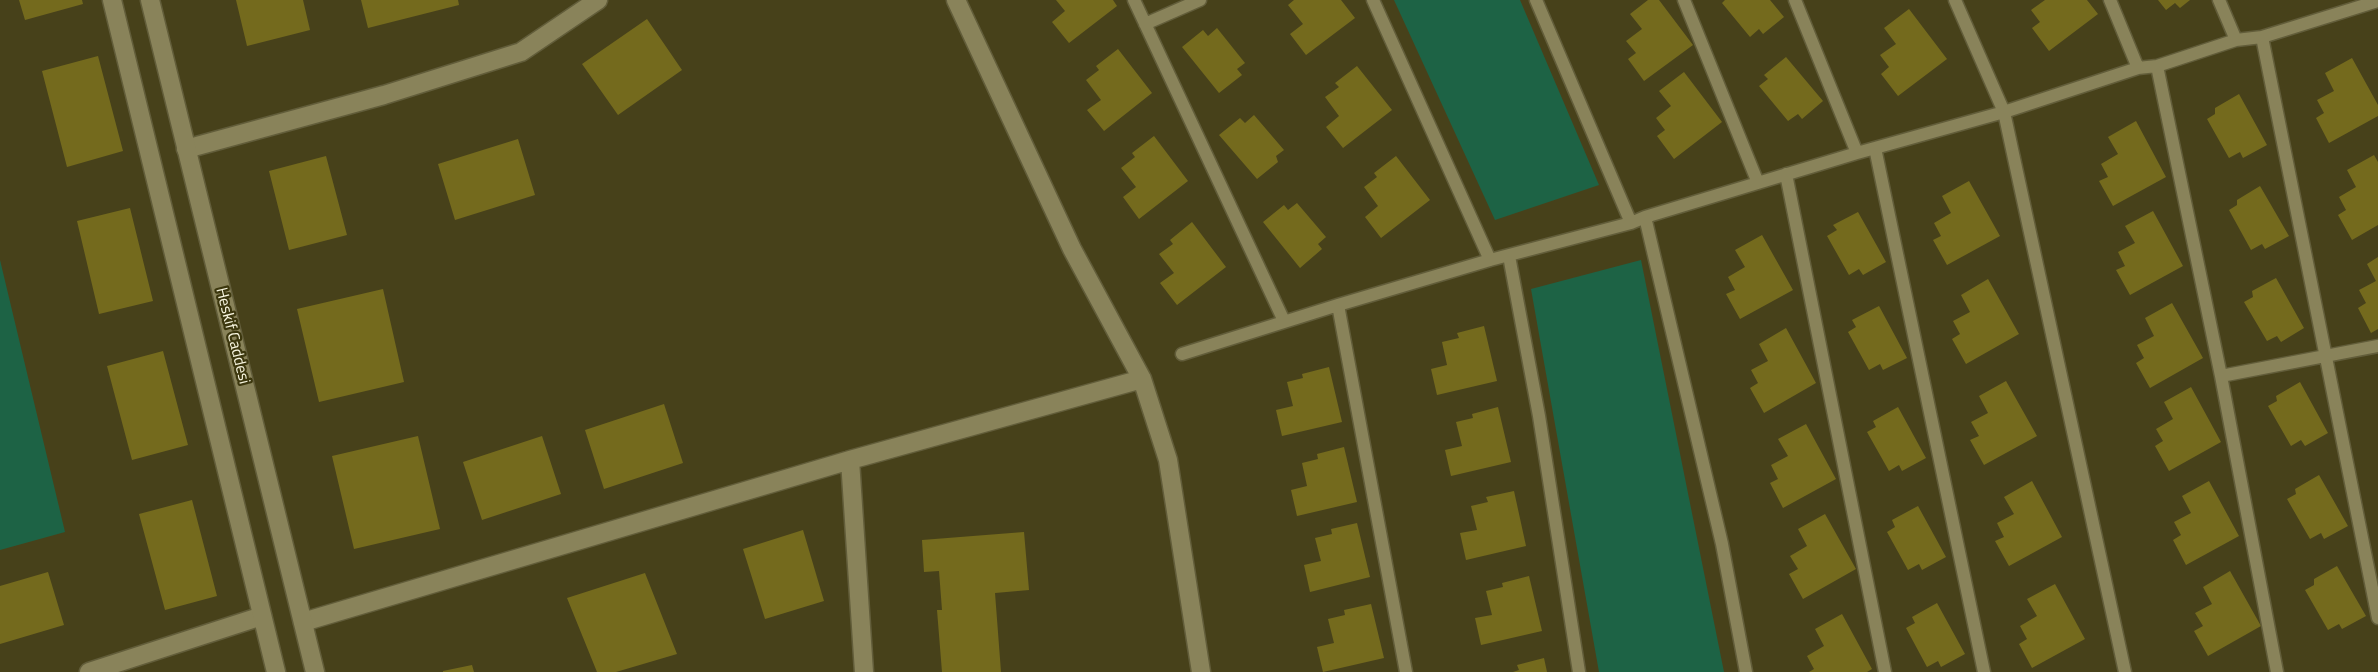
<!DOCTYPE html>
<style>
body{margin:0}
canvas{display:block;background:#47411a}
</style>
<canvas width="2378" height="672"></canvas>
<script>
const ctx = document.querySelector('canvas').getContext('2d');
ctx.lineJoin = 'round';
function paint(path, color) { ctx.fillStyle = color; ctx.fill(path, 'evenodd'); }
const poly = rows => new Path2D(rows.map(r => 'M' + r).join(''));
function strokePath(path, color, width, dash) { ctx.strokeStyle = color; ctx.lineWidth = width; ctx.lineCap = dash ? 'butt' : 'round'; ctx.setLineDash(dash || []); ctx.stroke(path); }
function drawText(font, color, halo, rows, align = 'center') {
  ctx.font = font + ' "Titillium Web",sans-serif'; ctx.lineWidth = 4.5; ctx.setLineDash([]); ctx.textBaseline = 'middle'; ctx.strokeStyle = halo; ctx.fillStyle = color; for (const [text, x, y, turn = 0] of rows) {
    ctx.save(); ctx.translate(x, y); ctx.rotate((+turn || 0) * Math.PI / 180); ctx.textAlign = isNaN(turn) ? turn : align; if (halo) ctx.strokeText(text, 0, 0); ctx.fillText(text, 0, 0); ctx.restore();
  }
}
paint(poly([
 [1394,0,1520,0,1599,185,1495,220],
 [0,260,65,532,0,550],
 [1641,260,1724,672,1599,672,1531,289]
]), '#1d6345');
paint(poly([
 [19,0,82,0,83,4,25,20],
 [236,0,303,0,310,30,247,46],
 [361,0,458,0,459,5,368,28],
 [1056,0,1113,0,1117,6,1069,43,1052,22,1065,11],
 [1294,0,1341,0,1355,18,1306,55,1290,34,1303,24,1288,5],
 [1648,0,1659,0,1693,45,1644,81,1628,59,1636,53,1626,41,1642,29,1630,14],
 [1725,0,1770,0,1784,17,1763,34,1759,29,1750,37,1722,3],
 [2045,0,2087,0,2098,14,2049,51,2032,28,2040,22,2031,10],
 [2158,0,2190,0,2180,8,2175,3,2166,10],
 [1909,9,1947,59,1898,96,1881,74,1889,67,1880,55,1896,44,1884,28],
 [647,19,682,70,618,115,582,64],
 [1217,28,1245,63,1237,69,1242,75,1219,93,1182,47,1203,30,1208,36],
 [1118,49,1152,93,1104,131,1087,110,1101,100,1086,80,1099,70,1096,66],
 [98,56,123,151,67,167,42,71],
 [1786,57,1823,101,1802,119,1798,114,1788,121,1759,86,1768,79,1764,75],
 [2352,58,2378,105,2378,116,2329,143,2316,118,2324,113,2317,100,2334,91,2325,73],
 [1357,66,1392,110,1343,148,1326,127,1339,116,1325,97,1339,87,1335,83],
 [1684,72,1722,122,1674,159,1657,136,1665,130,1656,118,1671,106,1659,91],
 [2239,94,2267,145,2243,158,2240,152,2229,158,2207,119,2215,114,2215,108],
 [1254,115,1284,150,1276,156,1278,162,1257,179,1219,135,1240,118,1245,123],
 [2136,121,2166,177,2113,206,2099,181,2108,177,2101,164,2118,154,2108,137],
 [1154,136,1188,181,1139,219,1123,197,1136,187,1121,168,1135,157,1132,153],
 [518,139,535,195,455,220,438,164],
 [2374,155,2378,162,2378,225,2352,240,2338,215,2346,210,2339,197,2356,187,2347,170],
 [326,156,347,235,289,250,269,171],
 [1396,156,1430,200,1381,238,1365,217,1378,206,1364,187,1377,177,1374,173],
 [1969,181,2000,236,1947,265,1933,240,1941,236,1934,223,1951,213,1942,196],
 [2260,186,2289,236,2265,249,2262,244,2251,250,2229,210,2237,205,2237,200],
 [1297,203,1326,237,1318,244,1322,249,1300,268,1263,222,1284,205,1288,210],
 [130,208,153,301,99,314,77,221],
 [2153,211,2183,266,2130,295,2116,270,2125,266,2118,252,2135,243,2125,226],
 [1858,212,1886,262,1863,275,1859,269,1849,275,1827,236,1837,230,1833,225],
 [1192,222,1226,267,1177,305,1160,283,1174,273,1159,254,1173,244,1170,240],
 [1762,235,1793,290,1740,319,1726,294,1735,290,1728,277,1745,267,1735,250],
 [2378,257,2378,329,2371,333,2358,308,2366,303,2359,290,2376,281,2367,264],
 [2276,278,2304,328,2281,342,2277,336,2267,341,2244,302,2253,297,2252,291],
 [1988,279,2019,334,1966,364,1952,339,1960,334,1953,321,1970,312,1961,295],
 [383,289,404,382,319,402,297,309],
 [2172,303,2203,358,2150,388,2136,363,2144,358,2137,345,2154,336,2145,318],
 [1879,306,1907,358,1883,370,1880,364,1869,370,1848,332,1856,327,1852,320],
 [1484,326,1497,381,1437,395,1431,369,1447,365,1442,342,1459,338,1457,333],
 [1786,328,1816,383,1764,413,1750,388,1758,383,1751,370,1768,361,1759,344],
 [163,351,188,445,132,460,107,366],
 [1329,367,1342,422,1282,436,1276,410,1293,406,1287,382,1303,378,1302,374],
 [2006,381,2037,436,1984,465,1970,440,1979,436,1971,422,1988,413,1979,396],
 [2300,382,2328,433,2305,446,2301,440,2291,446,2268,406,2277,401,2276,396],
 [2191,387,2221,442,2169,471,2155,446,2163,441,2156,429,2173,419,2164,402],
 [664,404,683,463,604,489,585,430],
 [1498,407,1511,462,1451,476,1445,450,1462,446,1456,422,1473,418,1472,414],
 [1898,407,1926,458,1902,471,1899,465,1889,471,1867,432,1876,427,1873,421],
 [1806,424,1836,479,1783,508,1770,483,1778,479,1771,465,1788,456,1778,439],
 [418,436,440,529,354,549,332,456],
 [542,436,561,494,482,520,463,462],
 [1344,447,1357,502,1297,516,1291,490,1307,486,1302,463,1318,459,1317,454],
 [2319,475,2348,526,2324,539,2321,533,2310,539,2287,499,2296,494,2295,489],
 [2032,481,2062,537,2009,566,1995,541,2004,537,1997,523,2014,514,2004,497],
 [2209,481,2239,536,2186,565,2173,540,2181,535,2174,522,2191,513,2182,496],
 [1514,491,1526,546,1466,560,1460,533,1477,530,1471,506,1488,502,1486,497],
 [192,500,217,596,165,610,139,514],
 [1918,506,1946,557,1922,570,1919,564,1908,570,1887,532,1895,527,1892,520],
 [1825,514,1856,569,1803,599,1789,574,1798,569,1790,556,1807,546,1798,529],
 [1357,523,1370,577,1310,592,1304,565,1321,561,1315,538,1332,534,1331,529],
 [803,530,824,601,765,619,743,549],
 [1024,532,1029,590,995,593,1001,672,942,672,937,610,942,610,939,571,924,572,922,540],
 [2337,566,2366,616,2342,629,2339,624,2328,630,2305,590,2314,585,2314,579],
 [2230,571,2261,626,2208,656,2194,631,2203,626,2195,613,2212,604,2203,587],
 [48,572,64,625,0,644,0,586],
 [645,573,677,654,616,672,597,672,567,598],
 [1529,576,1542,631,1481,645,1475,618,1492,615,1486,591,1503,587,1502,583],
 [2055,584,2085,639,2032,668,2019,644,2027,639,2020,626,2037,616,2027,599],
 [1937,603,1965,654,1941,667,1938,661,1927,667,1906,628,1915,623,1912,617],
 [1371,604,1384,658,1323,672,1317,647,1334,643,1328,619,1345,615,1344,610],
 [1842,614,1872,669,1867,672,1809,672,1814,669,1807,656,1824,646,1815,629],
 [1544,658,1547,672,1513,672,1519,670,1517,665],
 [472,665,474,672,443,672,443,671]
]), '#746a1d');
const service = poly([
 [1134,0,1284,321],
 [1373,0,1490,260],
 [1536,0,1631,223],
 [1684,0,1758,183],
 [1795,0,1857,153],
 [1955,0,2004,112,2125,672],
 [2110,0,2138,68],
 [2219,0,2236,40],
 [1145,24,1200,0],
 [2262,37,2378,618],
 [2157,66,2221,376],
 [1875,148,1984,672],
 [1786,174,1885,672],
 [1645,217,1722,544,1746,672],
 [1509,256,1539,416,1579,672],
 [1338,305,1406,672],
 [1182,354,1338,305,1490,260,1631,223,1645,217,1857,153,2004,112,2138,68,2157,66,2236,40,2262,37,2378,1],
 [2277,672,2221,376,2378,346]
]);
const minor = poly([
 [956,0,1072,249,1142,379,1168,460,1201,672],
 [186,149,384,95,521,52,598,0],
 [850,460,864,672],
 [303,622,850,460,1142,379],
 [89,672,262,616]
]);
const secondary = poly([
 [112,0,276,672],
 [150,0,315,672]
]);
strokePath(service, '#625d3a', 15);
strokePath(minor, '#625d3a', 21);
strokePath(secondary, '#625d3a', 21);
strokePath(service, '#89835a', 12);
strokePath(minor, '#89835a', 18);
strokePath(secondary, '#89835a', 18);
drawText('16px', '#f7f5df', '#3c370e', [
 ["Heskif Caddesi",232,336,76]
]);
</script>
